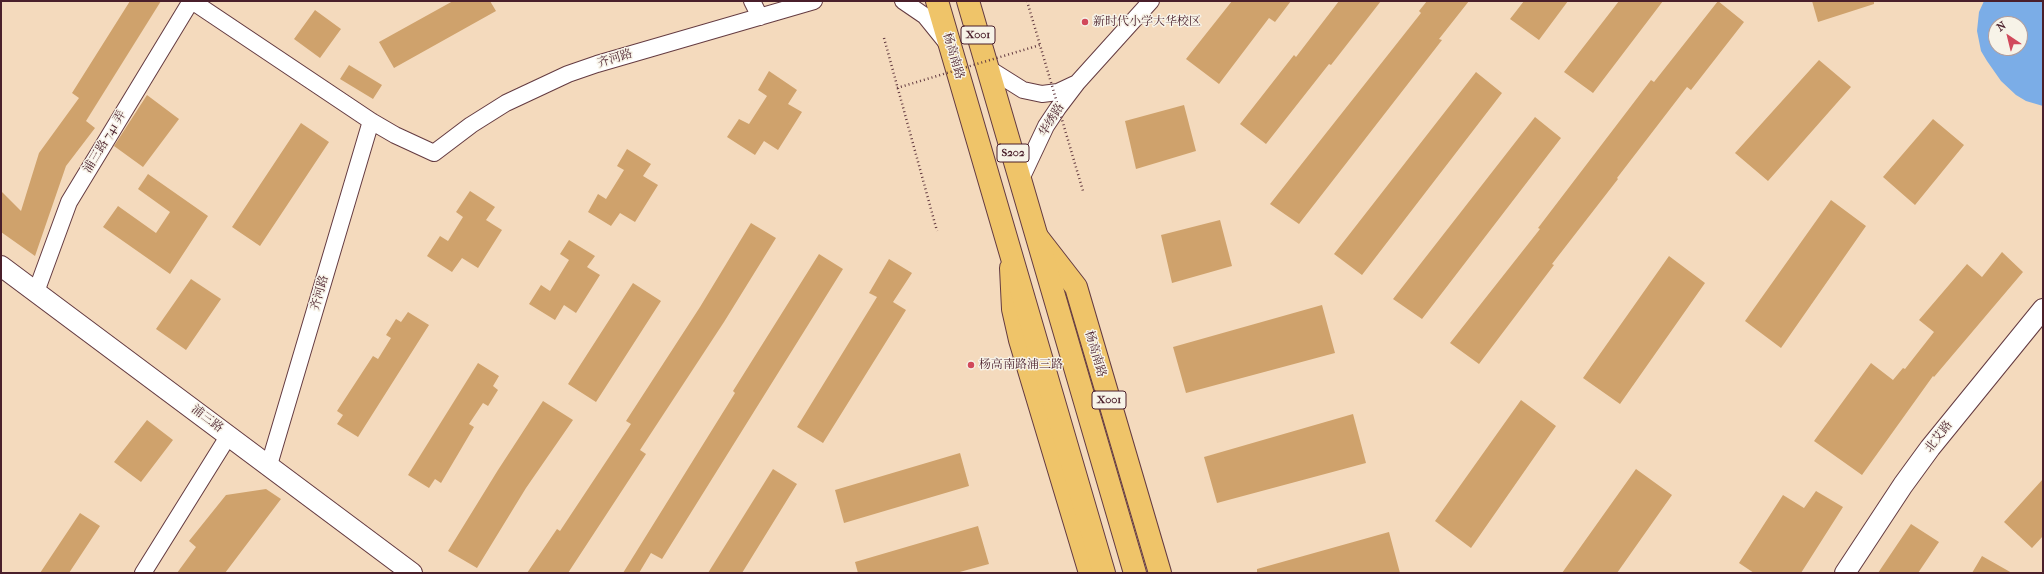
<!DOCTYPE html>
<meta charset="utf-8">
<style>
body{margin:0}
#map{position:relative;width:2044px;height:574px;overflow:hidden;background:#f4dabd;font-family:"IM FELL French Canon",serif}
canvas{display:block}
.frame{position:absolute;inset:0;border:2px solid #4a1f2b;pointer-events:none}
.north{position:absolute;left:1988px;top:16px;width:40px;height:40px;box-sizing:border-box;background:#f7f3e8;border:1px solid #b29e9c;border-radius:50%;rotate:325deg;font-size:11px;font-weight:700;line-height:16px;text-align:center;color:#4a1f2b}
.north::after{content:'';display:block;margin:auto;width:14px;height:18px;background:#d1495b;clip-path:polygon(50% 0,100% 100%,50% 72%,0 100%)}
</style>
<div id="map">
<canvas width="2044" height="574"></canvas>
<div class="frame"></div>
<div class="north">N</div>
</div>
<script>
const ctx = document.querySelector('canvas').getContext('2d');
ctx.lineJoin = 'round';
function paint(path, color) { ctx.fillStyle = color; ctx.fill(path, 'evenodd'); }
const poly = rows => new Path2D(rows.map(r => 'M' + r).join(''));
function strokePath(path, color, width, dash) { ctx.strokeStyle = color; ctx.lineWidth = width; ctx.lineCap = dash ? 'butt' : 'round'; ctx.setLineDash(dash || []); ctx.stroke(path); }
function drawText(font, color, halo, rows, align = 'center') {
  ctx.font = font + ' "IM FELL French Canon","Noto Serif SC",serif'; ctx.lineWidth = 3; ctx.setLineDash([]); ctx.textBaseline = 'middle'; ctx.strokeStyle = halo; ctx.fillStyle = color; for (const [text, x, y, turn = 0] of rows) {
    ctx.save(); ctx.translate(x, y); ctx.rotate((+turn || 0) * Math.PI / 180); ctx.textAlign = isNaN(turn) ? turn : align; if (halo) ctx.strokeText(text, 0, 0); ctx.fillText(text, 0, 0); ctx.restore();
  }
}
paint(poly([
 [1984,1,2043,1,2043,106,2026,101,2016,95,2001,81,1987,61,1981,51,1977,31,1979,12],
 [1996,24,2020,24,2020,48,1996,48]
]), '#7bade7');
paint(poly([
 [130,1,161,1,86,121,95,128,66,166,35,256,1,232,1,191,21,211,39,153,79,98,72,93],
 [453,1,490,1,496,11,394,68,379,42],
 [1232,1,1291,1,1275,22,1269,18,1219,84,1186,59],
 [1339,1,1381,1,1331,65,1329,64,1266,144,1240,124,1294,55,1296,57],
 [1427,1,1469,1,1439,39,1442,40,1299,224,1270,204,1421,13,1419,11],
 [1524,1,1568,1,1539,40,1510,19],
 [1619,1,1663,1,1593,93,1564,72],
 [1718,1,1744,22,1691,90,1687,87,1617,178,1618,179,1552,264,1554,265,1479,364,1450,343,1540,229,1538,228,1651,80,1654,82],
 [1812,1,1874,1,1874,4,1818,22],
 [315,10,341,29,320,58,294,39],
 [1819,60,1851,87,1768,181,1735,153],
 [349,65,382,85,373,99,340,79],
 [769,71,797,90,788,104,802,112,778,150,764,141,755,155,727,137,739,119,749,124,767,96,758,90],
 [1476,72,1502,93,1362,275,1334,254],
 [147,95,179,119,143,167,114,146],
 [1184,105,1196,151,1136,169,1125,121],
 [1535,117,1561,138,1422,319,1393,299],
 [1933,119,1964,145,1915,205,1883,177],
 [301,123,329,142,260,246,232,227],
 [627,149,651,164,643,176,658,185,635,222,620,213,611,226,588,212,598,194,606,199,624,170,617,166],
 [148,174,208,216,170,274,103,227,118,206,156,233,170,212,138,189],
 [470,191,495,207,486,220,502,230,478,268,462,258,452,272,427,256,440,236,448,241,463,217,456,212],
 [1831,200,1866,226,1781,348,1745,321],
 [1220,220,1232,266,1172,283,1161,235],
 [751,223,776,238,724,322,640,450,646,454,568,573,527,573,557,529,560,531,631,424,626,421,700,307],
 [569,240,595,256,587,267,600,275,576,313,564,305,555,320,529,304,541,285,550,291,569,260,560,254],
 [2002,252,2023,272,1934,377,1933,376,1862,475,1814,441,1871,363,1893,380,1903,368,1905,369,1934,332,1919,320,1967,264,1982,277],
 [819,254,843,269,662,559,651,553,639,573,623,573,735,393,733,391],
 [1669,256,1705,283,1620,404,1583,378],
 [889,259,912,273,893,302,906,310,823,443,797,427,877,297,869,293],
 [191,279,221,299,186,350,156,329],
 [633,283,661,301,596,402,568,384],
 [1322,305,1335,353,1186,393,1173,347],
 [408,312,429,325,358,437,337,424,343,415,337,411,373,356,378,359,391,338,386,335,396,319,401,322],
 [478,363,499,376,493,386,498,390,488,406,483,403,469,424,474,427,441,483,435,479,429,488,408,475],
 [1521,400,1556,426,1471,548,1435,521],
 [543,401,573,420,526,488,477,568,448,551,498,470],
 [1353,414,1366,463,1217,503,1204,457],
 [147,420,173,440,141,482,114,462],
 [960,453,969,486,844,523,835,490],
 [773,469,797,484,742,573,708,573],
 [1636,469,1672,495,1617,573,1562,573],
 [2043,479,2043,536,2032,548,2004,522],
 [266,489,281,499,225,573,177,573,196,547,189,541,226,495],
 [1816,491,1843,507,1801,573,1754,573,1739,563,1783,495,1804,508],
 [80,513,100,526,69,573,40,573],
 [1911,524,1939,542,1918,573,1878,573],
 [978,526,989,564,956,573,858,573,855,562],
 [1389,532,1400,573,1257,573,1257,569],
 [1982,556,2012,573,1972,573]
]), '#cfa26c');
const minor = poly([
 [192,1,371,121,395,135,434,153,471,125,506,103,568,74,597,64,814,1],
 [752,1,760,17],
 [903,1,925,16,946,42],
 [988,68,1023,90,1042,94,1058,92,1075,84],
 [1021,179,1046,126,1058,108,1077,83,1151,1],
 [36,292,69,202,191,1],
 [269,465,371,121],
 [143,573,229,435]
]);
const tertiary = poly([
 [1,266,412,573],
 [1845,573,1903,485,1930,448,2043,309]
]);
const primary = poly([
 [1038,238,1076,287,1160,573],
 [1011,268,1013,309,1020,340,1090,573]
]);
const trunk = poly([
 [937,1,1104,573],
 [968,1,1135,573]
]);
strokePath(minor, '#643b41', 18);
strokePath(tertiary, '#643b41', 22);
strokePath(primary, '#643b41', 24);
strokePath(trunk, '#643b41', 24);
strokePath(poly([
 [1027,1,1040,45],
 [884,38,937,231]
]), '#643b41', 2.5, [1, 3]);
strokePath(minor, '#fff', 16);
strokePath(tertiary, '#fff', 20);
strokePath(primary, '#efc469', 22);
strokePath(trunk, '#efc469', 22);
strokePath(poly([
 [897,88,1040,45,1083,191]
]), '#643b41', 2.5, [1, 3]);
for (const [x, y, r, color] of [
 [1085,22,4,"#d1495b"],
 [971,365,4,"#d1495b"]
]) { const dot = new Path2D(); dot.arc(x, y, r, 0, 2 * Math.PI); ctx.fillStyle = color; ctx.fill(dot); strokePath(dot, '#f7f3e8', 1.5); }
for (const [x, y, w] of [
 [978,35,34],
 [1013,153,32],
 [1109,400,34]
]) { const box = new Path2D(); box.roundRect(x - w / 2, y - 9, w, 18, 3); ctx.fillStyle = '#f7f3e8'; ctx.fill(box); strokePath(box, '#4a1f2b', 1); }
drawText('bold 11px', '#4a1f2b', null, [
 ["X001",978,35],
 ["S202",1013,153],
 ["X001",1109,400]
]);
drawText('12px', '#4a1f2b', '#f7f3e8', [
 ["新时代小学大华校区",1093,22],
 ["杨高南路浦三路",979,365]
], 'left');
drawText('12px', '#4a1f2b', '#f7f3e8', [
 ["杨高南路",953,56,74],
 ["齐河路",615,59,-17],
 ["华绣路",1052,120,-59],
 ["浦三路 741 弄",105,142,-59],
 ["齐河路",320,293,-74],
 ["杨高南路",1095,354,74],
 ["浦三路",207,419,37],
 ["北艾路",1939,437,-52]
]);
</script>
